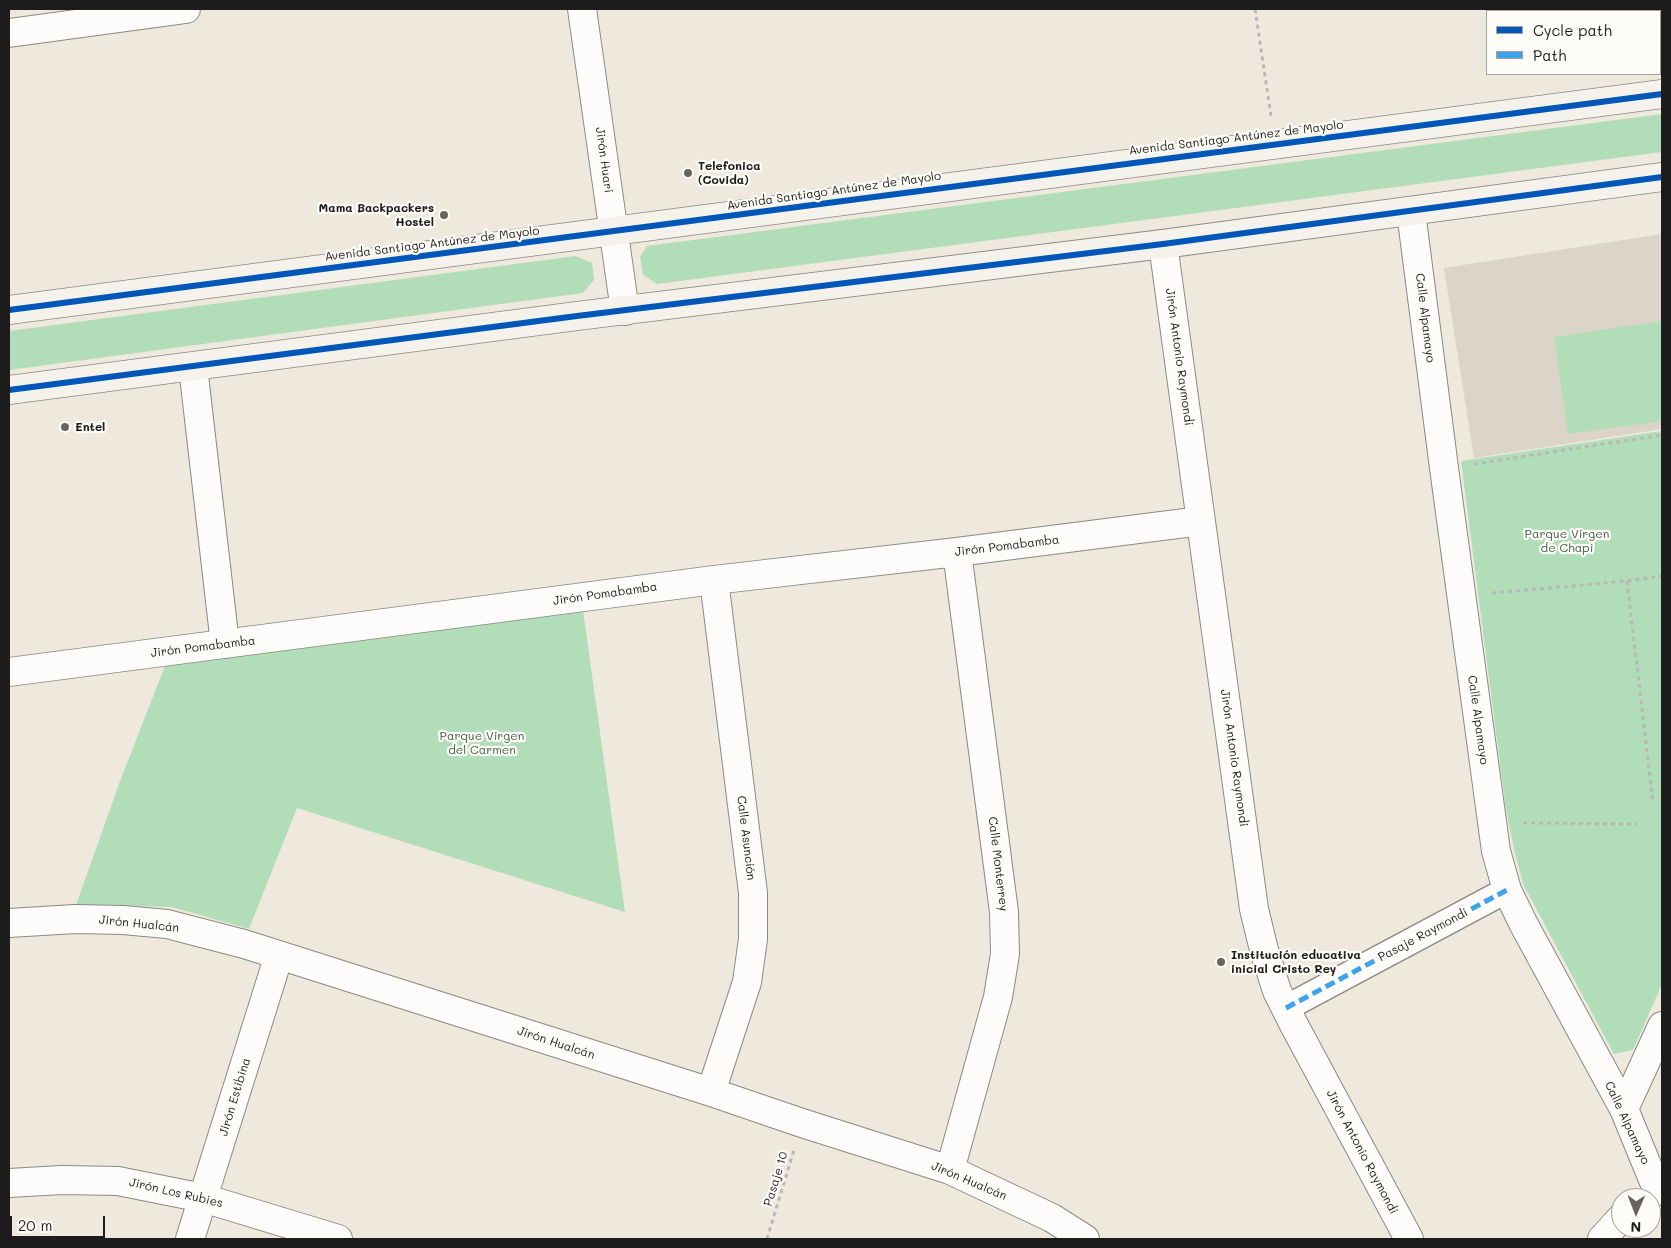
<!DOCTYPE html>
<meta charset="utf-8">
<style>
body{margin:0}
#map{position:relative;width:1671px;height:1248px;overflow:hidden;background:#efe8dd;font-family:Mali,sans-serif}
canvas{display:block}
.frame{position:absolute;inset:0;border:10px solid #1c1c1c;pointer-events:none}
.legend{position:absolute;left:1486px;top:10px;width:175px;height:65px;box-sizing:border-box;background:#fdfcf7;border:1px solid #a3a29f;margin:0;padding:6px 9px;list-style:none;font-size:15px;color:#1c1c1c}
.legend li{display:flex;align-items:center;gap:10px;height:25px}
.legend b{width:25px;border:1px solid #a3a29f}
.north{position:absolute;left:1611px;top:1188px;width:50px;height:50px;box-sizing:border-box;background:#fdfcf7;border:1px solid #a3a29f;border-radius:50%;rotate:181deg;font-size:14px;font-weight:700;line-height:20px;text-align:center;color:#1c1c1c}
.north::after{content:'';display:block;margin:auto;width:18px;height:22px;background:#666360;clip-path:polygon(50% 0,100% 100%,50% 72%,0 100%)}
.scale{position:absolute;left:10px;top:1216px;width:95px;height:22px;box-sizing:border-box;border:2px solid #1c1c1c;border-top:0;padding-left:6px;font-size:15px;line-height:18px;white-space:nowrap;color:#1c1c1c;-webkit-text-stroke:4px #fdfcf7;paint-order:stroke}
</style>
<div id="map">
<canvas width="1671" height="1248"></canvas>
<div class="frame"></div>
<ul class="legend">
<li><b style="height:6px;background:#0057b8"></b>Cycle path</li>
<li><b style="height:6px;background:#3da2ea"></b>Path</li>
</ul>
<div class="north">N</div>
<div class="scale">20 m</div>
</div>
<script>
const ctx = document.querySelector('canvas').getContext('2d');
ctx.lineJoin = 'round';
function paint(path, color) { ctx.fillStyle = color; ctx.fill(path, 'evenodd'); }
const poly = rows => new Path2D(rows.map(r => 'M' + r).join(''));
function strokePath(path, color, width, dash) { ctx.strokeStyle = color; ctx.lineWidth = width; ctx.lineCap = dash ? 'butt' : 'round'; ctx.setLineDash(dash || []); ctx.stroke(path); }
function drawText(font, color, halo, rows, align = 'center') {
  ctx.font = font + ' Mali,sans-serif'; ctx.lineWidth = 4.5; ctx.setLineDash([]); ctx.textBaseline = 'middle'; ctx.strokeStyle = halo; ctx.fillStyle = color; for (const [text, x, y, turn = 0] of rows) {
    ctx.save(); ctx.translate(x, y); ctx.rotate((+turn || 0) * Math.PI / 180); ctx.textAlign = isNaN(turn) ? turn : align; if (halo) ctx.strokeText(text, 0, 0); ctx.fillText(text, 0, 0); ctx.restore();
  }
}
paint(poly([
 [1662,234,1662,429,1474,458,1444,268]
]), '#dcd3c9');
paint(poly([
 [1662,114,1662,152,657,284,643,275,640,257,647,246],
 [576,256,592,263,594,280,583,293,9,370,9,331],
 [1662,321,1662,421,1568,434,1554,337],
 [1662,431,1662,984,1633,1050,1614,1054,1523,884,1514,849,1506,810,1461,461],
 [583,610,625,912,297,808,249,929,172,907,76,905,120,781,165,666]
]), '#b1deb8');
const pedestrian = poly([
 [1286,1008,1507,890]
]);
const minor = poly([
 [582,9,625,311],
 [9,33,186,9],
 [1411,212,1444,468,1496,851,1507,890,1523,923,1624,1109,1654,1182,1662,1191],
 [1163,244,1254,909,1264,950,1277,991,1293,1023,1409,1239],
 [193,367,225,644],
 [9,672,714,580,957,552,1201,521],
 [9,923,75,919,123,920,167,924,244,944,711,1092,802,1123,950,1170,1052,1218,1085,1239],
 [711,1092,747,982,753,939,753,893,714,580],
 [1624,1109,1662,1026],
 [950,1170,998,997,1005,954,1004,912,957,552],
 [9,1183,62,1180,118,1181,203,1198,338,1239],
 [190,1239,279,955],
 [1602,1239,1621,1218]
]);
const secondary = poly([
 [9,310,1662,94],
 [9,390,577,316,1163,244,1662,177]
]);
strokePath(pedestrian, '#8c8983', 28);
strokePath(minor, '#8c8983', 30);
strokePath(secondary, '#8c8983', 30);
strokePath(poly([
 [1255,9,1271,116],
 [1474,464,1662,435],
 [1627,581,1653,803],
 [1492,593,1627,581,1662,576],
 [1523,823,1637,824],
 [767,1239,794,1150]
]), '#b9b8b7', 3, [4, 4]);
strokePath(pedestrian, '#fdfcfa', 25);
strokePath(minor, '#fdfcfa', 28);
strokePath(secondary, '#f5f1eb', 28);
strokePath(poly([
 [1286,1008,1507,890]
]), '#3da2ea', 5, [10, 5]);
strokePath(poly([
 [9,310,1662,94],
 [9,390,577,316,1163,244,1662,177]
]), '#0057b8', 6);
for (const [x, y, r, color] of [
 [688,173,5,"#666360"],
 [444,215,5,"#666360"],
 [65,427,5,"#666360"],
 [1221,962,5,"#666360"]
]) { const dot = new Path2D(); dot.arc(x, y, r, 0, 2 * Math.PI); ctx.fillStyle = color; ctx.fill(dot); strokePath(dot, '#fdfcf7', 2); }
drawText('12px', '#1c1c1c', '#fdfcf7', [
 ["Avenida Santiago Antúnez de Mayolo",1236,138,-7],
 ["Jirón Huari",604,160,82],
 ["Avenida Santiago Antúnez de Mayolo",834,191,-8],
 ["Avenida Santiago Antúnez de Mayolo",432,244,-7],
 ["Calle Alpamayo",1425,318,83],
 ["Jirón Antonio Raymondi",1179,357,82],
 ["Jirón Pomabamba",1007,546,-7],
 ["Jirón Pomabamba",605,594,-8],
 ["Jirón Pomabamba",203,647,-7],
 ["Calle Alpamayo",1478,720,82],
 ["Jirón Antonio Raymondi",1234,758,82],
 ["Calle Asunción",746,838,83],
 ["Calle Monterrey",998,864,83],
 ["Jirón Hualcán",139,924,6],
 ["Pasaje Raymondi",1423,935,-28],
 ["Jirón Hualcán",556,1043,18],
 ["Jirón Estibina",235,1097,-73],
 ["Calle Alpamayo",1627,1123,65],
 ["Jirón Antonio Raymondi",1362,1152,62],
 ["Pasaje 10",776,1179,-73],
 ["Jirón Hualcán",969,1181,23],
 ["Jirón Los Rubies",176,1193,13]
]);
drawText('bold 12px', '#1c1c1c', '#fdfcf7', [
 ["Telefonica",698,166],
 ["(Covida)",698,180],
 ["Mama Backpackers",434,208,"right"],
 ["Hostel",434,222,"right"],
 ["Entel",75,427],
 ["Institución educativa",1231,955],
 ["inicial Cristo Rey",1231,969]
], 'left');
drawText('12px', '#3e5d48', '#fdfcf7', [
 ["Parque Virgen",1567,534],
 ["de Chapi",1567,548],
 ["Parque Virgen",482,736],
 ["del Carmen",482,750]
]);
</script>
